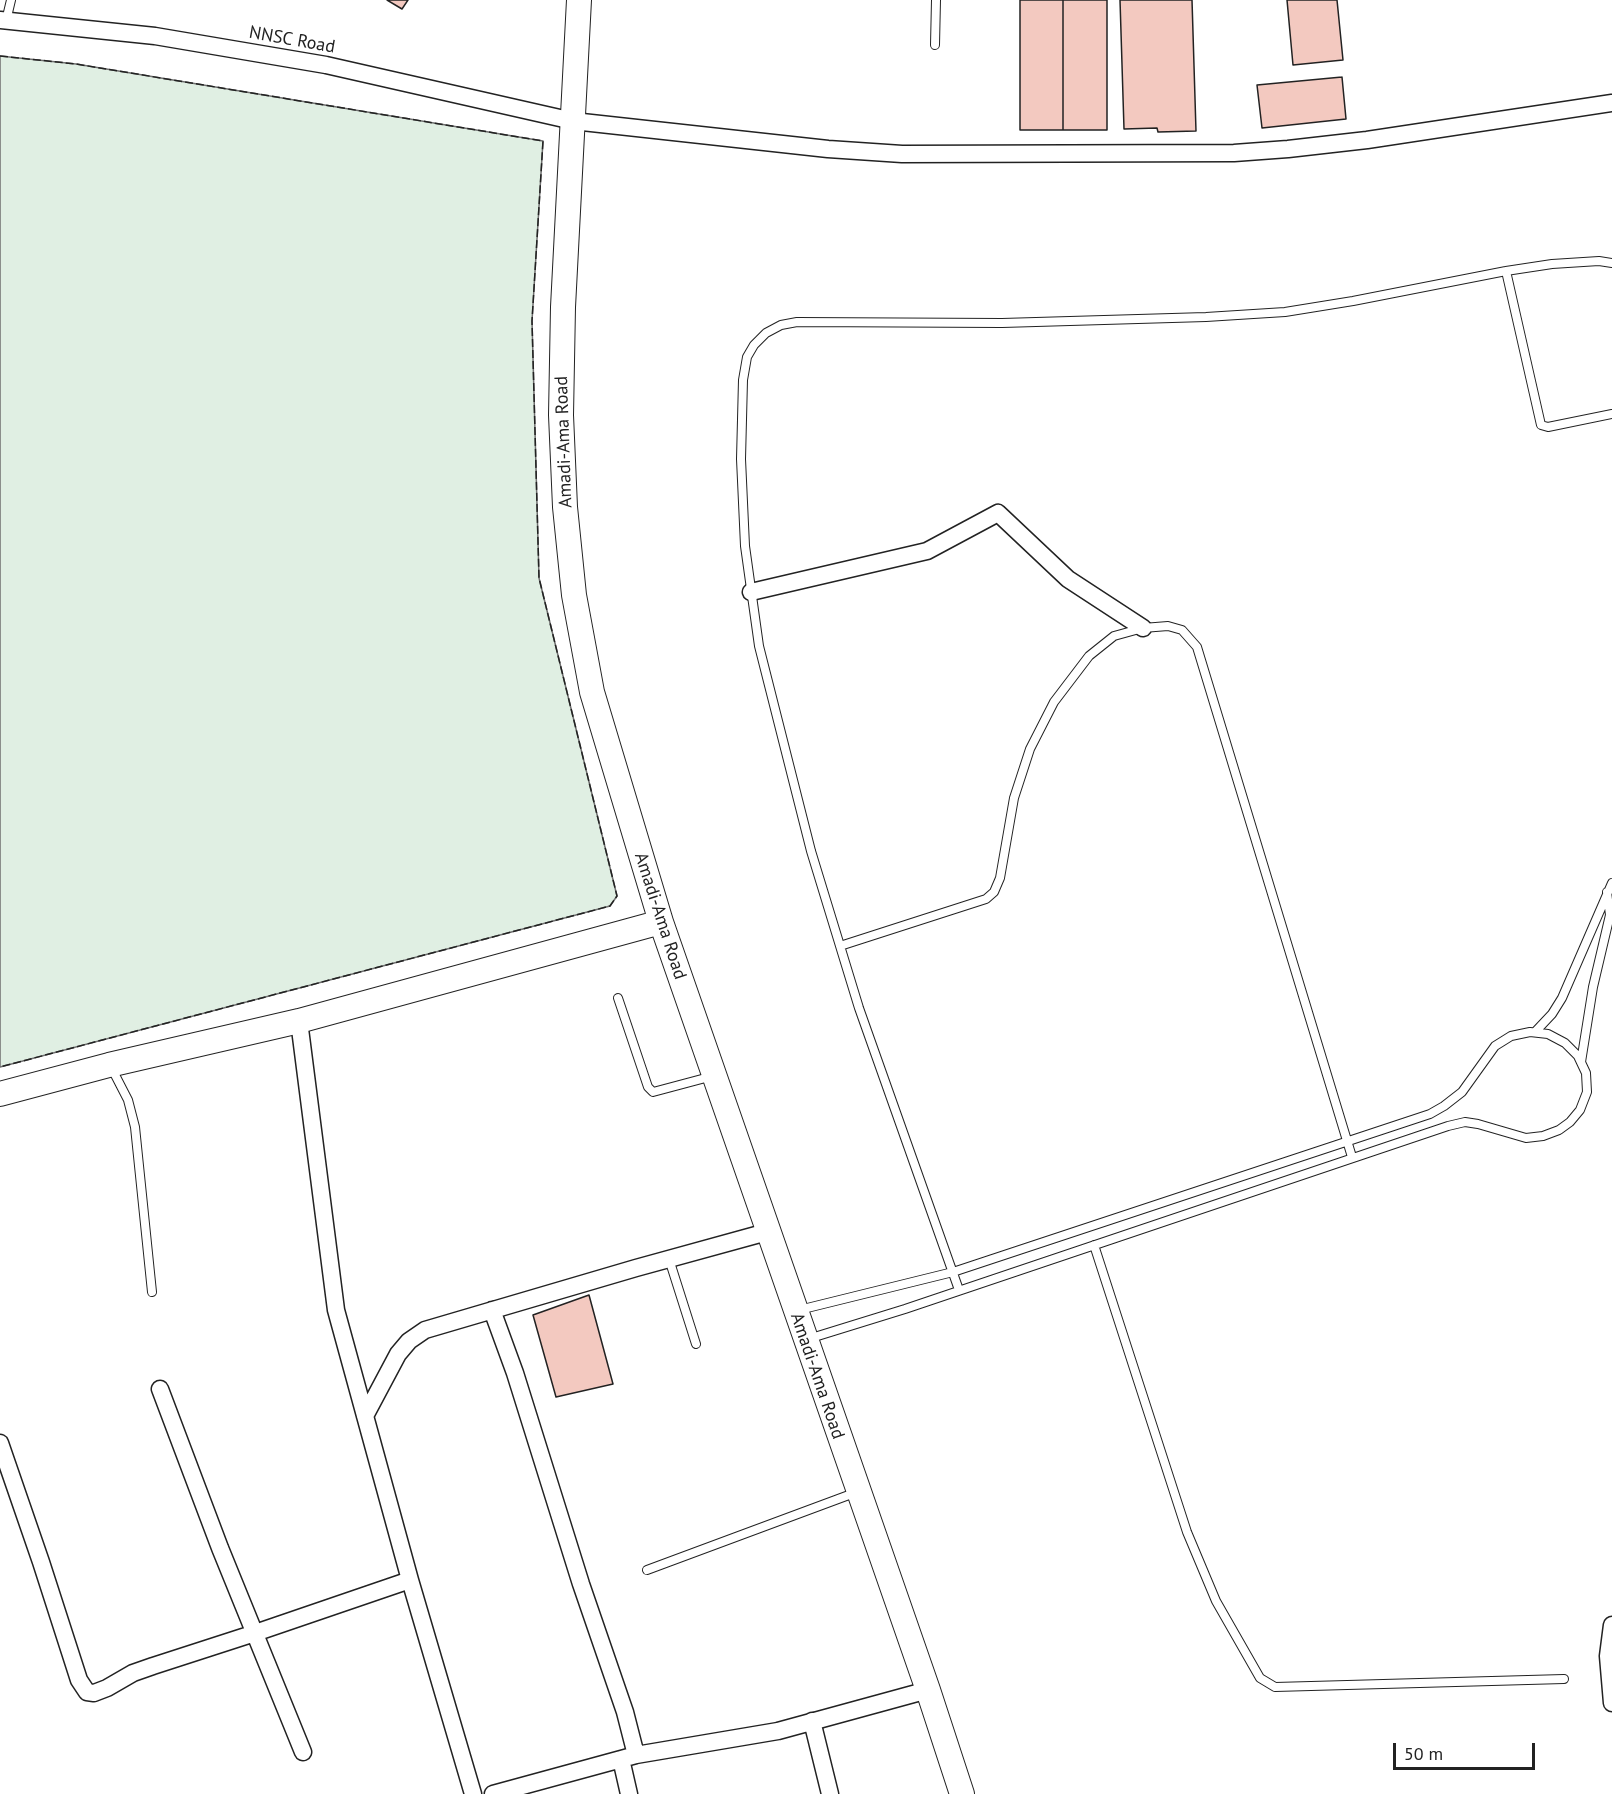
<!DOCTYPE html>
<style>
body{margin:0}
#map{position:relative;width:1612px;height:1794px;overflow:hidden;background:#fff;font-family:"PT Sans",sans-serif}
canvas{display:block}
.scale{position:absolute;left:1393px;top:1743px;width:142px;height:27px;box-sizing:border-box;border:3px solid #222;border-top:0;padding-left:8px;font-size:18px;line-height:21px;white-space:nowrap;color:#222;-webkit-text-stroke:4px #fff;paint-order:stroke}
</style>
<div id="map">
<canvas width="1612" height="1794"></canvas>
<div class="scale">50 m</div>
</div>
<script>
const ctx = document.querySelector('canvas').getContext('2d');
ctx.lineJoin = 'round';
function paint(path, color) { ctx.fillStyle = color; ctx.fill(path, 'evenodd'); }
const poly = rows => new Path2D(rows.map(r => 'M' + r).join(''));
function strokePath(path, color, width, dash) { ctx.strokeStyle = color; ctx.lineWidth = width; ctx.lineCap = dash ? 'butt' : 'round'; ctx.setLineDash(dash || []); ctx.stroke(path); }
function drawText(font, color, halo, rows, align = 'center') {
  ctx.font = font + ' "PT Sans",sans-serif'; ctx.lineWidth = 4.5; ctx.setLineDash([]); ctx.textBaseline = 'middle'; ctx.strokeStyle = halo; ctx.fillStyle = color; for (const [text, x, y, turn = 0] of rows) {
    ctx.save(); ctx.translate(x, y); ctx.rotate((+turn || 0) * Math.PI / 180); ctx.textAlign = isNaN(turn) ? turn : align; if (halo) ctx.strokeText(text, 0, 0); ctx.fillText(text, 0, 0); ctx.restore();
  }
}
const green = poly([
 [0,56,76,64,543,141,532,321,539,578,617,896,610,906,0,1067,0,56]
]);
paint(green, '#e0efe3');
strokePath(green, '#6f6f6f', 1.5);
const building = poly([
 [387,0,408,0,402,9,387,0],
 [1020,0,1063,0,1063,130,1020,130,1020,0],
 [1063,0,1107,0,1107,130,1063,130,1063,0],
 [1120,0,1192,0,1196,131,1158,132,1157,128,1124,129,1120,0],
 [1287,0,1337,0,1343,60,1293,65,1287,0],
 [1342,77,1346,119,1262,128,1257,85,1342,77],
 [589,1295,613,1384,556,1397,533,1315,589,1295]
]);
paint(building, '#f3c9c0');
strokePath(building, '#222', 1.5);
const lane = poly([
 [6,21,11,0],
 [935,45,936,0],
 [1506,271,1541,425,1548,427,1612,414],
 [840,946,986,899,994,892,1000,878,1014,798,1030,749,1054,702,1089,656,1114,636,1143,628,1168,626,1182,630,1197,647,1352,1157],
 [618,998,648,1087,653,1092,713,1076],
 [1535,1032,1552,1014,1562,998,1612,883],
 [1581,1062,1593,987,1610,915,1607,892],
 [111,1067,128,1100,135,1127,152,1292],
 [1094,1245,1187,1532,1216,1601,1260,1678,1275,1687,1564,1679],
 [669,1259,696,1344],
 [959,1290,859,1008,811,851,759,646,745,546,741,459,743,380,747,357,754,345,766,333,781,325,797,322,1002,323,1206,317,1285,312,1353,301,1506,271,1552,264,1599,261,1612,263],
 [799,1310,953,1272,1430,1114,1444,1106,1462,1092,1495,1046,1511,1036,1530,1032,1548,1034,1565,1043,1578,1056,1586,1073,1587,1092,1580,1110,1570,1122,1559,1130,1543,1136,1526,1138,1478,1124,1465,1122,1448,1126,905,1309,808,1339],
 [647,1570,857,1492]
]);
const street = poly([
 [0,20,155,36,326,65,573,121,828,149,902,154,1234,153,1288,149,1367,140,1612,103],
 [751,592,927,551,998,513,1068,579,1143,628],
 [299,1021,336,1310,410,1580,473,1794],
 [492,1310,515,1373,581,1584,625,1712,636,1755],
 [160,1389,220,1548,303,1752],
 [365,1416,398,1354,409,1341,425,1330,636,1268,767,1232],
 [0,1443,41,1562,79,1680,87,1692,94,1693,107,1688,133,1673,153,1666,255,1633,410,1580],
 [1612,1625,1608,1656,1612,1703],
 [812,1721,830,1794],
 [621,1759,629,1794],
 [493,1794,636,1755,778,1731,928,1690]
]);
const secondary = poly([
 [579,0,563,307,561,415,565,507,574,595,592,692,661,922,928,1690,962,1794],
 [0,1094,109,1065,299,1021,661,922]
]);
strokePath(lane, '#222', 10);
strokePath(street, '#222', 19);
strokePath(secondary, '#222', 26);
strokePath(lane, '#fff', 8);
strokePath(street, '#fff', 16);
strokePath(secondary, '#fff', 24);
strokePath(poly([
 [0,56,76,64,543,141,532,321,539,578,617,896,610,906,0,1067]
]), '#222', 1.5, [8, 3]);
drawText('18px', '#222', '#fff', [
 ["NNSC Road",292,40,10],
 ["Amadi-Ama Road",564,442,-92],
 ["Amadi-Ama Road",660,916,72],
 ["Amadi-Ama Road",817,1376,71]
]);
</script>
